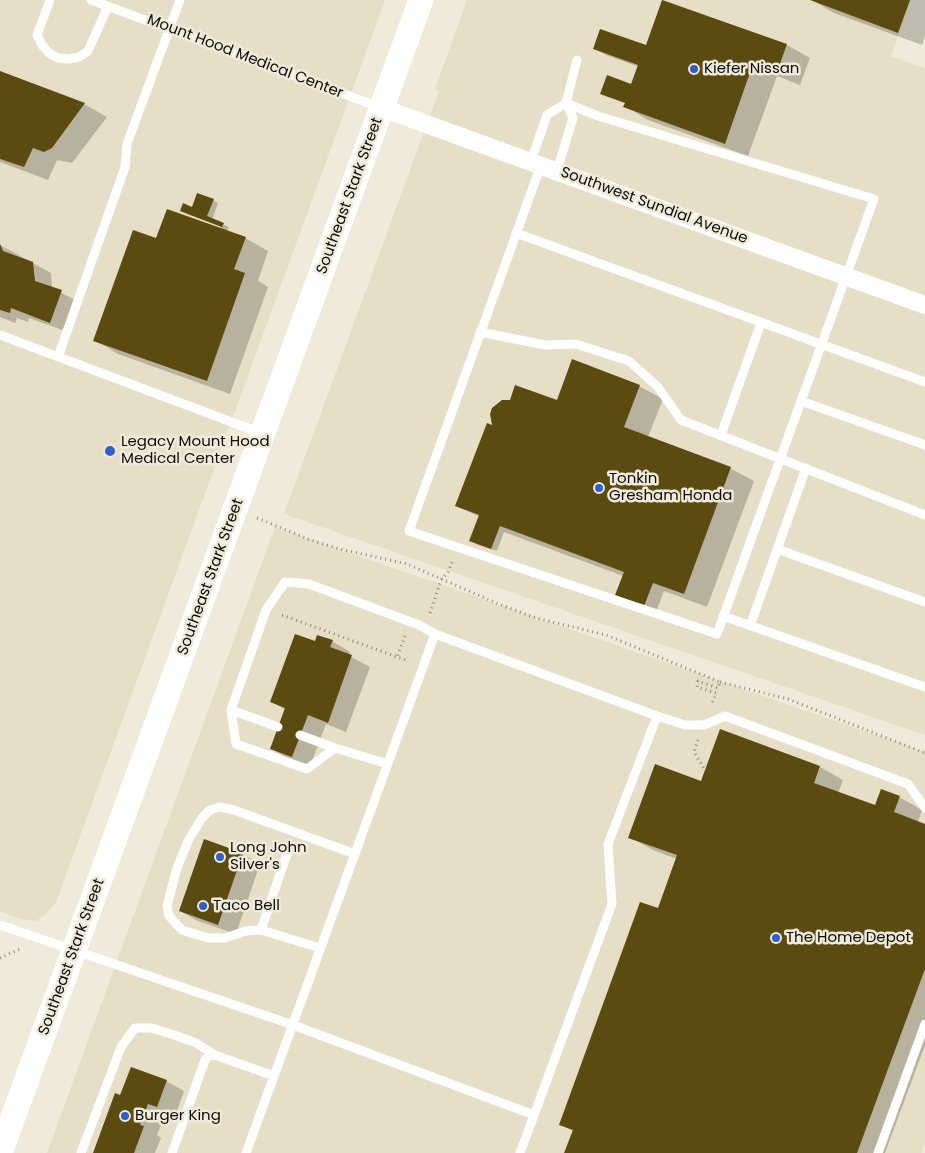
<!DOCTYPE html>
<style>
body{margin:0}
canvas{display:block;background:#efead9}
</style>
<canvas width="925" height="1153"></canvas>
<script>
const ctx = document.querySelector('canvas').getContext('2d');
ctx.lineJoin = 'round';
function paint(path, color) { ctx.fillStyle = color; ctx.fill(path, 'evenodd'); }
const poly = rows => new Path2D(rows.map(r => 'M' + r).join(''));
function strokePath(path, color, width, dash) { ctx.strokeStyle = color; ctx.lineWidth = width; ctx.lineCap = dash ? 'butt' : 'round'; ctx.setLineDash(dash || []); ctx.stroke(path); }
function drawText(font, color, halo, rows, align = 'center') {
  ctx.font = font + ' Poppins,sans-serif'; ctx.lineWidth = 5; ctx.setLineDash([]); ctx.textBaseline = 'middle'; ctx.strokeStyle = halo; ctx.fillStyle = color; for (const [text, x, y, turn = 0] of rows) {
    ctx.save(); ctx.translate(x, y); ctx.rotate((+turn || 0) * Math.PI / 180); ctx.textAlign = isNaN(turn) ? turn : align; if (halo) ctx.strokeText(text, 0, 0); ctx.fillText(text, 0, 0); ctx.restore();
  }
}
paint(poly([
 [0,0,385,0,56,902,47,913,36,921,24,920,0,911],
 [467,0,911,0,891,56,925,69,925,735,284,514,439,91,435,89],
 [275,527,925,752,925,1144,922,1153,47,1153]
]), '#e6dec6');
paint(poly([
 [663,0,787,45,810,58,800,85,777,76,748,156,648,120,625,106,631,104,632,86,639,67,606,55,594,48,646,47],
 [812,0,925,0,925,36,922,45,834,13],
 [0,72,84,104,107,117,72,163,57,160,48,180,0,162],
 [213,200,218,203,212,220,229,227,227,231,245,238,268,251,258,281,268,287,230,394,118,354,95,340,157,239,220,229,221,227,187,214,192,208],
 [0,245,51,273,52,288,79,302,68,332,29,318,28,322,17,318,15,323,0,317],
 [639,386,663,399,648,437,730,468,754,481,707,607,664,591,656,612,628,601,623,576,504,532,497,551,476,544,480,517,457,506,501,432,557,402],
 [332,641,350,652,348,655,370,667,346,732,326,724,310,766,289,759,272,749,286,710,272,702,315,643],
 [820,767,843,780,838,793,876,806,899,797,922,810,918,822,925,825,925,1045,885,1153,566,1153,573,1131,561,1124,658,909,677,859,653,850,630,837,702,783],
 [242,854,260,864,236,934,198,921,180,911],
 [166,1081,184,1091,175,1116,166,1113,157,1135,161,1138,155,1153,94,1153,121,1097]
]), '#0003');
paint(poly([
 [662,0,787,44,777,72,753,64,725,144,623,107,625,103,600,94,607,75,631,84,638,65,593,49,600,29,646,45],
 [810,0,910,0,898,33],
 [0,71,85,103,52,148,44,152,33,148,24,167,0,159],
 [197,193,214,199,207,216,224,223,222,227,180,211,183,203,192,207],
 [167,209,246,237,234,269,245,273,207,381,93,341,133,230,156,238],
 [0,244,3,251,33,262,35,281,62,290,50,323,11,308,10,313,0,310],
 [572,359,640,385,624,427,731,467,684,594,653,583,644,606,615,595,624,572,500,526,491,549,469,541,479,515,455,506,487,423,492,425,490,414,492,408,502,400,510,400,515,385,557,400],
 [295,634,315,641,317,635,333,640,330,647,352,655,328,723,308,715,292,757,270,749,285,708,270,702],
 [720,729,820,766,814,783,875,805,881,789,900,796,894,812,925,824,925,969,857,1153,564,1153,573,1130,559,1125,640,902,658,908,677,855,628,838,655,764,701,781],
 [204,839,243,853,218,925,179,911],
 [131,1067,167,1080,157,1107,148,1104,140,1125,144,1126,134,1153,93,1153,115,1093,120,1095]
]), '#5c4b10');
strokePath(poly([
 [257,518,308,539,340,549,407,564,501,605,536,618,606,635,720,682,718,688,698,681,697,687,716,693,712,704],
 [430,613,441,580,448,572,452,562],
 [282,615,397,657],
 [405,636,397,657,409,661],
 [720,682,788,699,925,753],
 [698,740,694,752,705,770],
 [0,958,20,949]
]), '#8f8b7f', 3, [1, 4]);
strokePath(poly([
 [50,0,37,35,42,45,49,53,58,58,69,59,79,57,88,51,108,6],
 [91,0,379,107],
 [531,161,547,115,566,103,573,118,557,171],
 [541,165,409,531,717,634,874,199,598,116,566,103,577,60],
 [516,233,925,382],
 [480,332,545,345,576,344,629,361,658,387,681,420,925,515],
 [0,335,261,433],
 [58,357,125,167,127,144,180,0],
 [801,401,925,445],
 [721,435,761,323],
 [777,549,925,602],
 [723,616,925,687],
 [750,626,806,468],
 [231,710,278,727],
 [657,716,685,725,704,725,725,716,908,784,925,808],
 [300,735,335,748],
 [388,764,335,748,307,769,236,744,231,710,266,610,285,582,309,584,419,625,435,634],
 [0,925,293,1025,534,1115],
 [261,930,289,848],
 [320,948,261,930,246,931,225,938,208,938,182,930,169,916,167,906,177,868,189,839,202,818,210,810,220,807,234,810,355,854],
 [81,1153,121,1047,135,1028,152,1028,171,1034,196,1043,215,1055],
 [172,1153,205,1060,209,1056,215,1055,274,1076],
 [246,1153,435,634,657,716,608,844,612,904,520,1153],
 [878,1153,925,1024]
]), '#fff', 9);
strokePath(poly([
 [382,108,925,305]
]), '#fff', 18);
strokePath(poly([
 [0,1153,421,0]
]), '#fff', 25);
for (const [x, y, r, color] of [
 [694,69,5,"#315dcd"],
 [110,451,6,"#315dcd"],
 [599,488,5,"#315dcd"],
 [220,857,5,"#315dcd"],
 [203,906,5,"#315dcd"],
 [776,938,5,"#315dcd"],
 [125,1116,5,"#315dcd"]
]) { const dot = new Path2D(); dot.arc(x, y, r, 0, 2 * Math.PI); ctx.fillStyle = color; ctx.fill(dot); strokePath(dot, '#efead9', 2); }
drawText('15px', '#0d0c06', '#efead9', [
 ["Mount Hood Medical Center",245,57,21],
 ["Southeast Stark Street",350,196,-70],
 ["Southwest Sundial Avenue",654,206,20],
 ["Southeast Stark Street",211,577,-70],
 ["Southeast Stark Street",72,957,-70]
]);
drawText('15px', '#0d0c06', '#efead9', [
 ["Kiefer Nissan",704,69],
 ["Legacy Mount Hood",121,442],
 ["Medical Center",121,459],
 ["Tonkin",609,479],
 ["Gresham Honda",609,496],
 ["Long John",230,848],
 ["Silver's",230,865],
 ["Taco Bell",213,906],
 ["The Home Depot",786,938],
 ["Burger King",135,1116]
], 'left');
</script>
